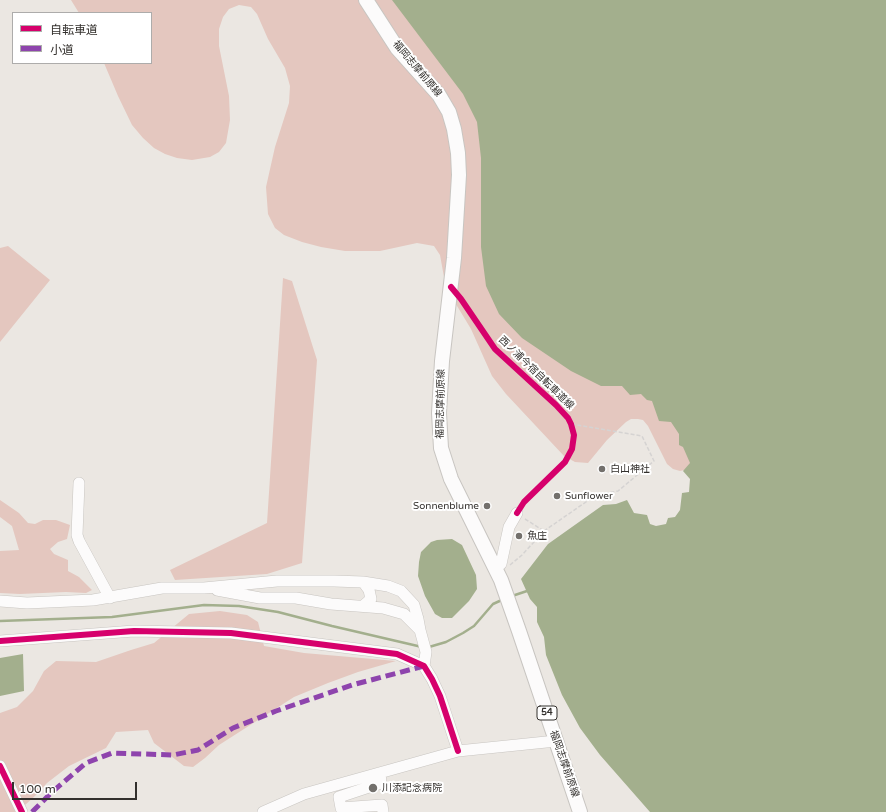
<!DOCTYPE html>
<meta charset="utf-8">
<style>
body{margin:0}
#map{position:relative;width:886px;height:812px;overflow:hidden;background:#ebe7e2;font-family:"Varela Round","Noto Sans JP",sans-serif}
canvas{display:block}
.legend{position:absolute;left:12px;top:12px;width:140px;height:52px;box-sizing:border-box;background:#fff;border:1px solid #adacab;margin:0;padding:5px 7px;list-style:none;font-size:12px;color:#33302d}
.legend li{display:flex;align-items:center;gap:8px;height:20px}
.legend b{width:20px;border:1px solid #adacab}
.scale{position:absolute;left:12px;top:782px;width:125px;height:18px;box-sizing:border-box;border:2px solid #33302d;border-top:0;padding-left:5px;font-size:12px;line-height:14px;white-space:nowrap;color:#33302d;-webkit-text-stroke:3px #fff;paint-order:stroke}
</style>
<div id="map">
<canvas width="886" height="812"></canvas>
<ul class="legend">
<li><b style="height:5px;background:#d6006c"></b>自転車道</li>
<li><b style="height:5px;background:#8e44ad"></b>小道</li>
</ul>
<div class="scale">100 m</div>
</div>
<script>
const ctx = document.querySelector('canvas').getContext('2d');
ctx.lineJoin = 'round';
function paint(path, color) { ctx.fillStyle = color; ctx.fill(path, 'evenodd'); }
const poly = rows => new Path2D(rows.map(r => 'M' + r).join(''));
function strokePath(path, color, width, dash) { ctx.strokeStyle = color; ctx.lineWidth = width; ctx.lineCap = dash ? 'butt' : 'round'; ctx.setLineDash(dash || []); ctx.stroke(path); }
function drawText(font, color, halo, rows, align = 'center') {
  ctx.font = font + ' "Varela Round","Noto Sans JP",sans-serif'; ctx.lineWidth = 4; ctx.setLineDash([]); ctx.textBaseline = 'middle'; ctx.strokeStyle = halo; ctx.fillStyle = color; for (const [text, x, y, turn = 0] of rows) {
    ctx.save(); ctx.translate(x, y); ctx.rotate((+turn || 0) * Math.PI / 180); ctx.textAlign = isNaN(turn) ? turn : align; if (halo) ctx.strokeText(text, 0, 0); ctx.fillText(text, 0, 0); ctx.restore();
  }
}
paint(poly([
 [71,0,460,0,659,352,693,468,680,471,673,469,667,464,648,426,643,420,638,419,631,419,626,422,607,440,588,463,575,462,564,456,506,394,492,376,471,329,448,291,444,277,440,255,434,246,417,243,380,251,345,251,321,247,302,242,284,235,275,228,268,214,266,187,275,147,289,103,290,86,285,68,268,39,257,14,251,7,239,5,229,9,223,17,219,29,219,46,229,96,230,120,226,143,219,152,210,157,192,160,177,158,165,154,154,148,143,138,132,125,118,96,104,63,151,63,151,13,79,13],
 [8,246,50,280,0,342,0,248],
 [283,278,292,281,317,360,302,563,267,574,175,580,170,570,267,523],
 [0,500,19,513,28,523,35,524,43,520,56,520,70,525,67,539,58,542,50,549,54,554,68,560,68,571,79,577,92,590,86,593,66,592,20,594,0,593,0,551,19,550,12,526,0,517],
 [220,611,247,615,258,622,264,646,304,653,396,661,358,672,328,683,294,697,219,745,205,758,193,767,184,766,154,743,148,730,116,732,106,748,69,766,47,783,35,796,25,805,24,812,0,812,0,713,17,707,33,691,44,671,56,661,96,662,131,650,154,643,189,614]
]), '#e4c7bf');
paint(poly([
 [392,0,886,0,886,812,650,812,600,755,580,728,562,695,546,655,544,637,537,622,537,607,530,599,521,579,548,544,603,505,616,504,627,500,634,513,647,515,650,524,656,526,666,524,668,518,675,517,680,510,682,493,689,492,690,479,683,471,690,463,683,447,679,445,679,434,671,422,659,421,652,401,647,400,641,394,630,395,622,386,601,386,571,371,522,338,499,314,486,286,481,247,481,158,477,122,463,94],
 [452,539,462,545,476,575,477,589,469,601,452,618,442,618,435,614,425,596,418,576,419,562,421,552,431,542,437,540],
 [23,654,24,691,0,696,0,658]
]), '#a3af8d');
strokePath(poly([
 [512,596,530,590],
 [0,621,112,617,204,605,239,606,278,612,332,626,422,647],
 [429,647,446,642,463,633,474,626,493,604,504,599]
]), '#a3af8d', 2.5);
const minor = poly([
 [79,483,77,535,79,541,110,598],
 [495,567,501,564,509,527,517,513],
 [217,590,260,598,296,598,331,604,383,608,404,614,420,630],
 [0,601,27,603,93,600,162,588,204,588,277,581,334,581,363,582,388,586,401,591,414,605,418,619,420,630,426,652,424,666],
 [363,606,371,599,369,590,363,582],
 [0,641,134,631,231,633,397,654,424,666,432,679,440,696,458,751],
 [0,766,22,812],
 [380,773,381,783,339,797,341,808,382,805,383,812],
 [263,812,304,794,458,751,556,741]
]);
const major = poly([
 [366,0,397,48,439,95,449,112,454,129,458,153,459,175,454,258,442,361,439,413,441,448,451,479,501,580,519,631,580,812]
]);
strokePath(minor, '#c8c5c1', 12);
strokePath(major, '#c8c5c1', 16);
strokePath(poly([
 [461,299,495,349,556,405,568,418,571,424,574,435,572,449,565,462,549,477,522,505],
 [525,519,544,531],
 [510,565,522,555,544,531,596,495,618,491,654,461,642,436,571,424]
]), '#d5d3d2', 1.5, [4, 2]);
strokePath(minor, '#fcfbfb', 11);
strokePath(major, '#fcfbfb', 14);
strokePath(poly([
 [32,812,51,793,86,763,112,753,173,755,198,750,233,728,276,711,352,685,424,666]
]), '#8e44ad', 5, [10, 5]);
strokePath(poly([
 [451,287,461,299,495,349,556,405,568,418,571,424,574,435,572,449,565,462,524,502,517,513],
 [0,641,134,631,231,633,397,654,424,666,432,679,440,696,458,751],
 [0,766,22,812]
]), '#d6006c', 6);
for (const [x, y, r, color] of [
 [602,469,4,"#73706c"],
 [557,496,4,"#73706c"],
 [487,506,4,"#73706c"],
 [519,536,4,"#73706c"],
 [373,788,5,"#73706c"]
]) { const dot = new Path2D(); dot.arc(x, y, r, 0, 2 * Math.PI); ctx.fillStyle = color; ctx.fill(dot); strokePath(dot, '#fff', 1.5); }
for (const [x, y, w] of [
 [547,713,20]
]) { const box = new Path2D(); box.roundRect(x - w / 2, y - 7, w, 14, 3); ctx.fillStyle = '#fff'; ctx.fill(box); strokePath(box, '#33302d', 1); }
drawText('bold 9px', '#33302d', null, [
 ["54",547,713]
]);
drawText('10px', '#33302d', '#fff', [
 ["福岡志摩前原線",417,69,50],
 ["西ノ浦今宿自転車道線",536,373,44],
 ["福岡志摩前原線",441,404,-89],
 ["福岡志摩前原線",564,764,71]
]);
drawText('10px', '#33302d', '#fff', [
 ["白山神社",610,469],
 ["Sunflower",565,496],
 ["Sonnenblume",479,506,"right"],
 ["魚庄",527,536],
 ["川添記念病院",382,788]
], 'left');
</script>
